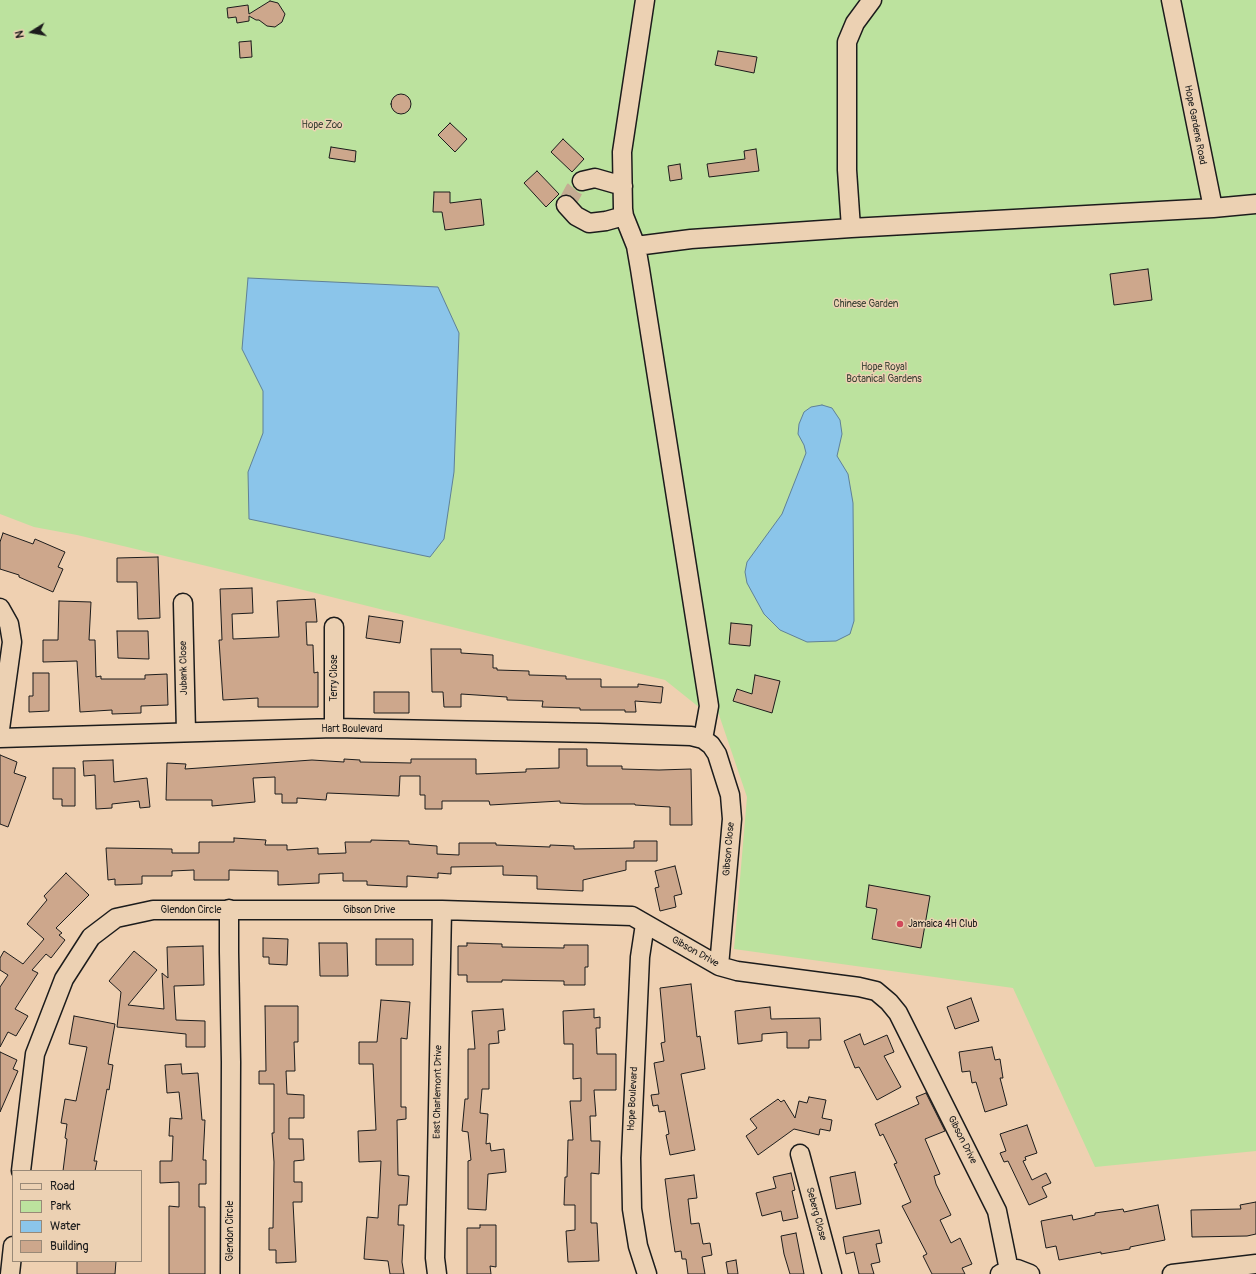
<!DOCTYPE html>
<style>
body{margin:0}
#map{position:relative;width:1256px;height:1274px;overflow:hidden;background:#efd0b1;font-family:Pangolin,sans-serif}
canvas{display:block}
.legend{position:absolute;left:12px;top:1170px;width:130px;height:92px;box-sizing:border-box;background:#ecd1b3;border:1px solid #998977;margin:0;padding:5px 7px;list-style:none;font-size:12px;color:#1c1c1c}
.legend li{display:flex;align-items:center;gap:8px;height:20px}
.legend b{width:20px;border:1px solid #998977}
.north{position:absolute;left:12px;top:12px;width:40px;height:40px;-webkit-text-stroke:3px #ecd1b3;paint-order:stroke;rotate:259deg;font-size:11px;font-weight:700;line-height:16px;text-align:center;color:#1c1c1c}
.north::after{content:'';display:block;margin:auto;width:14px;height:18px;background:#1c1c1c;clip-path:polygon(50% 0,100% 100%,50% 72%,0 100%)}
</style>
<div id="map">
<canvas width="1256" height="1274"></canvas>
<ul class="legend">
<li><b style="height:5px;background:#ecd1b3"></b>Road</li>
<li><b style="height:11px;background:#bce29e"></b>Park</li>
<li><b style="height:11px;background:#8bc5ea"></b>Water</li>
<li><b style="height:11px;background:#cda78c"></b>Building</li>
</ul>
<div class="north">N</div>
</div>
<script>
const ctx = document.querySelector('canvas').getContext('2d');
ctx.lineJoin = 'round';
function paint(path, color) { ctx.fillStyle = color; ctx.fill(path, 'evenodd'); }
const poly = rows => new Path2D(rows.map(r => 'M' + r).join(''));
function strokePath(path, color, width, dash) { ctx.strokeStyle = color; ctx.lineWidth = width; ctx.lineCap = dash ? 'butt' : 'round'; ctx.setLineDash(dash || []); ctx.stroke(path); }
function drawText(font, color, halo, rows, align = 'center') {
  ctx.font = font + ' Pangolin,sans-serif'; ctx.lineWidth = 3; ctx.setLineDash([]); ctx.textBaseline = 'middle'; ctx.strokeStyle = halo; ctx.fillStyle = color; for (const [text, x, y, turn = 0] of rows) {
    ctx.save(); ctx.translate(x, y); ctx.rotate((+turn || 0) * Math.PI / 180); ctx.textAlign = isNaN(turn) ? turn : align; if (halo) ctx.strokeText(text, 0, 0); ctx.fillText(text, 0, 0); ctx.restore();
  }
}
paint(poly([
 [0,0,1256,0,1256,1151,1095,1167,1013,988,734,949,747,797,716,706,700,708,665,680,215,568,77,535,34,527,0,514]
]), '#bce29e');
const water = poly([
 [248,278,438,287,459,333,454,472,444,539,430,557,249,519,248,472,263,433,263,391,242,349,248,278],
 [822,405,832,408,840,420,842,434,837,456,848,474,853,503,854,621,850,634,836,641,807,642,780,630,764,614,747,583,745,572,747,562,782,514,806,453,804,445,798,434,799,424,804,412,811,407,822,405]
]);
paint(water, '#8bc5ea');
strokePath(water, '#5f8198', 1);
const building = poly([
 [270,1,278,3,285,14,282,22,275,27,267,26,259,20,256,20,249,16,249,21,237,23,236,17,228,18,227,8,248,5,249,14,270,1],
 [251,41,252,57,240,58,239,42,251,41],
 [718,51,757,57,754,73,715,65,718,51],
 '391 104a10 10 0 1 1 20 0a10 10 0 1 1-20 0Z',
 [450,123,467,139,455,152,438,135,450,123],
 [563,139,584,159,572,172,551,152,563,139],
 [331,147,356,151,355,162,329,158,331,147],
 [756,149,759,171,709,177,707,164,745,159,744,151,756,149],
 [680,164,682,179,670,181,668,166,680,164],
 [537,171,559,194,546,207,524,183,537,171],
 [434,192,450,192,450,203,481,199,484,225,445,230,442,212,433,212,434,192],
 [1148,269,1152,300,1114,305,1110,274,1148,269],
 [3,533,33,544,35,539,65,552,58,567,63,569,53,592,19,577,19,575,0,569,0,542,3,533],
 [158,557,160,618,138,619,137,582,117,582,117,558,158,557],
 [252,588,253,613,232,614,233,639,279,637,277,601,315,599,317,622,306,622,307,645,313,645,314,673,318,672,318,707,258,707,258,698,223,700,219,640,222,640,220,589,252,588],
 [59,601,91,602,89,640,95,640,96,677,101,676,101,679,145,679,145,675,167,674,168,705,141,706,141,713,112,714,112,710,80,712,77,661,43,662,43,640,58,640,59,601],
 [369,616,403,621,400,643,366,638,369,616],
 [731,623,752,625,750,646,729,644,731,623],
 [117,631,148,631,149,659,118,658,117,631],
 [431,649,461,649,461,653,493,655,493,668,497,668,497,670,529,671,529,675,566,676,566,679,601,679,601,687,638,687,638,684,663,687,661,703,635,701,636,712,625,712,625,710,580,710,580,708,542,707,543,701,507,700,507,697,461,694,461,707,444,707,443,692,432,692,431,649],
 [33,673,49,673,49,711,29,712,29,696,33,696,33,673],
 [755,675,780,681,772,713,733,701,737,689,752,694,755,675],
 [374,692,409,692,409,713,374,713,374,692],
 [559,749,587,749,587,766,622,766,622,769,659,770,691,769,692,825,670,825,670,807,635,805,635,804,584,804,560,803,560,801,490,805,489,801,442,801,442,809,425,809,425,795,420,795,420,776,400,776,399,796,327,793,326,800,297,798,297,803,282,803,282,794,275,794,275,777,253,778,255,802,212,806,212,800,166,800,167,763,186,764,185,769,312,760,344,762,344,759,360,760,360,762,411,763,411,759,476,759,476,774,526,772,526,769,559,768,559,749],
 [0,755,17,762,14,773,26,777,8,827,0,824,0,755],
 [113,760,114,782,147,778,150,807,140,808,139,801,112,804,112,808,96,809,95,775,84,776,83,761,113,760],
 [53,768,75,768,75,806,62,806,62,799,53,799,53,768],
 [234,838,266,840,265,845,287,845,287,850,318,848,318,854,346,853,345,842,371,842,371,840,409,841,409,844,437,846,437,854,459,855,459,843,496,843,496,845,550,847,550,845,574,846,574,849,634,848,634,841,657,841,657,861,626,861,626,870,583,880,583,891,537,889,537,876,503,875,503,866,451,867,451,874,438,873,438,878,407,876,407,887,367,885,367,881,343,881,343,873,319,874,319,883,278,885,278,871,229,870,229,880,194,880,194,870,172,871,172,876,142,876,142,884,115,885,115,879,108,880,106,848,172,849,172,853,199,853,199,842,234,842,234,838],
 [675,866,682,894,674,896,676,907,660,911,655,888,659,887,655,871,675,866],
 [66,873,89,895,56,928,62,933,59,935,65,940,51,958,46,954,32,970,38,973,15,1009,28,1016,16,1036,8,1032,0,1047,0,987,8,975,0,970,0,958,4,951,23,964,44,939,27,924,47,900,44,896,66,873],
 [869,885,930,896,921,948,872,939,877,909,866,907,869,885],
 [263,938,288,939,287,965,269,964,269,957,263,957,263,938],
 [376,939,413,939,413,965,376,965,376,939],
 [319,943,347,943,348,976,320,976,319,943],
 [467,943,502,944,502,947,564,948,564,945,588,945,588,967,585,967,585,985,564,985,564,981,502,980,502,982,467,982,467,975,458,975,458,946,467,946,467,943],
 [203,946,204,985,174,986,176,1020,205,1021,205,1047,186,1047,186,1034,117,1027,121,992,109,981,134,951,157,970,128,1005,164,1009,162,973,168,978,167,947,203,946],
 [691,984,697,1037,700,1036,705,1069,681,1074,695,1150,670,1155,666,1135,669,1134,665,1111,659,1112,658,1105,653,1106,651,1095,659,1094,654,1063,664,1061,661,1043,665,1042,660,988,691,984],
 [971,998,979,1021,955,1029,947,1007,971,998],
 [381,1000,410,1002,407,1039,401,1038,401,1107,406,1107,406,1119,397,1120,398,1175,409,1176,407,1205,399,1205,398,1225,404,1225,402,1262,404,1274,390,1274,388,1261,364,1259,367,1217,378,1218,381,1161,359,1162,358,1131,376,1130,373,1064,359,1064,359,1042,377,1042,381,1000],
 [265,1006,298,1006,298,1042,294,1042,295,1071,286,1071,287,1094,304,1095,304,1118,289,1118,289,1139,303,1139,304,1160,294,1161,294,1182,302,1182,302,1202,293,1202,296,1262,276,1263,276,1250,269,1250,269,1228,273,1228,274,1162,272,1133,274,1133,274,1084,259,1084,259,1071,266,1071,265,1006],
 [770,1007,771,1019,820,1018,821,1040,809,1040,809,1048,787,1048,787,1032,762,1034,762,1041,738,1044,735,1011,770,1007],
 [503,1009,505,1030,498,1031,499,1043,489,1044,489,1089,482,1089,480,1113,488,1114,486,1144,490,1143,491,1151,504,1149,506,1172,488,1174,486,1210,468,1209,468,1161,471,1160,468,1132,462,1131,465,1099,468,1099,468,1049,475,1049,472,1011,503,1009],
 [594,1009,594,1018,600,1017,600,1028,596,1028,597,1054,616,1054,616,1090,594,1090,596,1116,590,1116,591,1141,600,1141,599,1174,591,1173,591,1223,597,1223,599,1261,568,1262,566,1231,575,1230,575,1205,564,1205,565,1177,567,1177,568,1140,573,1140,570,1101,581,1101,581,1078,573,1079,573,1044,564,1044,563,1011,594,1009],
 [74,1016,115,1024,108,1064,113,1065,109,1090,107,1089,94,1161,97,1161,95,1171,63,1171,67,1139,65,1138,67,1124,61,1123,65,1099,76,1101,87,1047,69,1044,74,1016],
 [860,1034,864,1045,887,1035,894,1052,884,1056,901,1087,877,1100,859,1067,855,1068,844,1041,860,1034],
 [992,1047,995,1060,1000,1059,1003,1078,1000,1078,1007,1105,985,1112,976,1082,972,1083,970,1071,962,1072,959,1052,992,1047],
 [0,1052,17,1060,13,1069,18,1071,0,1112,0,1052],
 [181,1064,182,1074,198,1073,202,1120,205,1120,203,1160,206,1160,206,1184,199,1184,199,1207,205,1207,205,1274,169,1274,169,1206,179,1207,179,1182,160,1183,160,1161,172,1161,173,1136,169,1136,170,1118,182,1119,179,1092,167,1093,165,1065,181,1064],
 [926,1093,945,1131,925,1139,940,1174,934,1176,936,1184,951,1215,940,1220,951,1243,960,1238,972,1264,962,1268,965,1274,932,1274,923,1256,927,1254,902,1206,911,1202,894,1164,897,1163,883,1134,880,1136,875,1124,919,1104,916,1097,926,1093],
 [809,1097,826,1100,822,1118,832,1120,830,1131,820,1129,819,1135,794,1129,758,1155,746,1136,757,1128,750,1119,778,1099,781,1102,784,1100,795,1118,799,1101,807,1103,809,1097],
 [1027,1125,1037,1153,1025,1157,1026,1160,1023,1161,1032,1180,1046,1173,1051,1183,1042,1187,1047,1197,1029,1205,1008,1161,1004,1162,1000,1153,1006,1151,1000,1134,1027,1125],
 [855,1172,861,1204,836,1209,830,1177,855,1172],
 [791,1173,795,1190,792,1191,798,1218,783,1221,781,1211,762,1216,756,1193,776,1188,773,1177,791,1173],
 [694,1175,697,1198,688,1199,691,1224,699,1223,703,1244,710,1243,712,1255,702,1257,705,1274,688,1274,686,1259,682,1259,681,1251,675,1252,670,1218,665,1179,694,1175],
 [1256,1202,1256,1234,1247,1236,1192,1237,1191,1210,1241,1209,1240,1205,1256,1202],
 [1158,1205,1165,1240,1130,1247,1130,1249,1101,1254,1101,1252,1059,1260,1056,1246,1046,1248,1041,1221,1072,1215,1073,1220,1095,1215,1095,1213,1123,1209,1124,1212,1158,1205],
 [480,1225,496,1225,496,1267,490,1266,491,1274,467,1274,467,1228,480,1228,480,1225],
 [879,1230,882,1243,876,1244,880,1262,871,1264,874,1274,859,1274,854,1252,846,1254,843,1237,879,1230],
 [796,1233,804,1274,790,1274,784,1254,781,1236,796,1233],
 [736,1260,738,1274,728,1274,726,1262,736,1260],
 [77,1261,116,1261,115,1274,77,1274,77,1261]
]);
paint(building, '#cda78c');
strokePath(building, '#1c1c1c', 1);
strokePath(poly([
 [566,205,574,190,582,181]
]), '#c5ac93', 18, [18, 9]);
const minor = poly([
 [645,0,622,152,623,209,624,216,636,246,640,269,709,706,703,739],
 [1171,0,1213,208,1256,204],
 [582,181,595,178,623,186],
 [566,205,576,216,589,223,606,221,624,216],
 [851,228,847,170,847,42,855,23,872,0],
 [636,246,691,239,851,228,1213,208],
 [183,603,186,732],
 [0,608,9,624,12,642,0,729],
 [334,627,334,728],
 [0,738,334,728,599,733,691,736,703,739,711,745,717,754,730,795,732,819,719,966],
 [229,909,229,952,231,1062,230,1274],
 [645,924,640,957,631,1158,632,1209,638,1246,647,1274],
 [800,1154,832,1274],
 [21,1171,35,1054,64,979,91,937,116,918,153,910,442,910,632,916,719,966,737,971,859,987,876,991,889,1002,898,1013,997,1211,1009,1270],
 [10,1274,13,1246],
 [437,1274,435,1258,442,910],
 [1000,1274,1009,1270,1017,1269,1030,1274],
 [1172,1274,1256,1264]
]);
strokePath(minor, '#1c1c1c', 21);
strokePath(minor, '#ecd1b3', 18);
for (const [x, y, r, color] of [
 [900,924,4,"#d1495b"]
]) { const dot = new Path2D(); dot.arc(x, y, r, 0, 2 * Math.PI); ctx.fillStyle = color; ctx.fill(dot); strokePath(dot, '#ecd1b3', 1.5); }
drawText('10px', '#3c4436', '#ecd1b3', [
 ["Hope Zoo",322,125],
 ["Chinese Garden",866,304],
 ["Hope Royal",884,367],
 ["Botanical Gardens",884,379]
]);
drawText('10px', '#1c1c1c', '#ecd1b3', [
 ["Hope Gardens Road",1195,125,79],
 ["Jubank Close",184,668,-91],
 ["Terry Close",334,678,-90],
 ["Hart Boulevard",352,729],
 ["Gibson Close",729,849,-85],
 ["Glendon Circle",191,910],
 ["Gibson Drive",369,910],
 ["Gibson Drive",695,952,29],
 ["East Charlemont Drive",438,1092,-89],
 ["Hope Boulevard",633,1099,-87],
 ["Gibson Drive",962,1140,63],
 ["Seberg Close",816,1214,75],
 ["Glendon Circle",230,1231,-90]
]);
drawText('10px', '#1c1c1c', '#ecd1b3', [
 ["Jamaica 4H Club",908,924]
], 'left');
</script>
